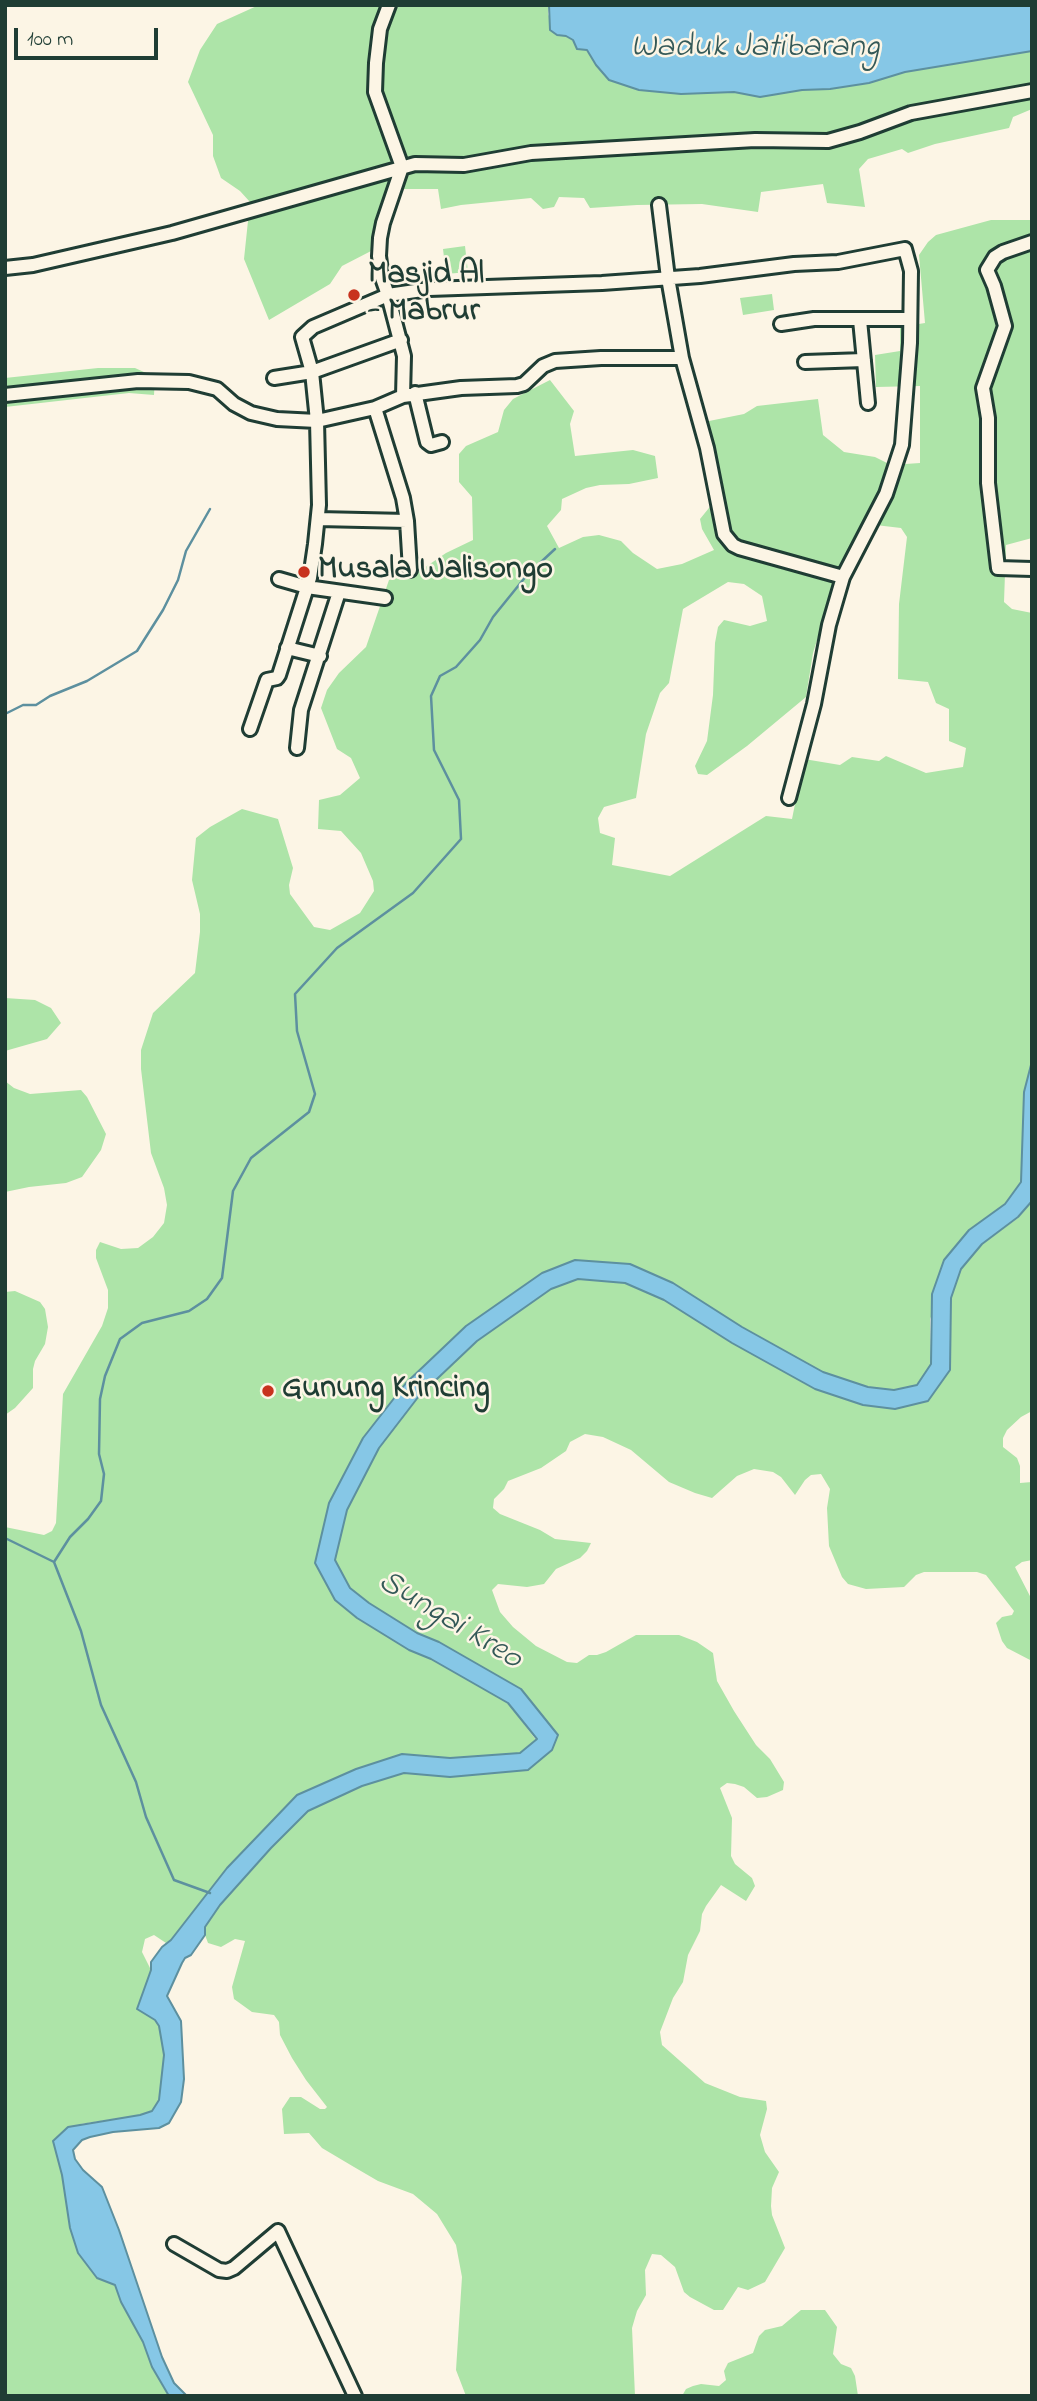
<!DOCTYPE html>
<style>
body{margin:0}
#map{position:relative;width:1037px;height:2401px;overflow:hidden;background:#fcf5e5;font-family:"Indie Flower",sans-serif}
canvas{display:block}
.frame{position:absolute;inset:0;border:7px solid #1f3d34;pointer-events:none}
.scale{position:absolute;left:14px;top:28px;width:144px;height:32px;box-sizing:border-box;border:4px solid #1f3d34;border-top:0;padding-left:9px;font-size:21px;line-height:24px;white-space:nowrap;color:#1f3d34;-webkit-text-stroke:5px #fcf5e5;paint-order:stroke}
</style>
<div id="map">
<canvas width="1037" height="2401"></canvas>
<div class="frame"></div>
<div class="scale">100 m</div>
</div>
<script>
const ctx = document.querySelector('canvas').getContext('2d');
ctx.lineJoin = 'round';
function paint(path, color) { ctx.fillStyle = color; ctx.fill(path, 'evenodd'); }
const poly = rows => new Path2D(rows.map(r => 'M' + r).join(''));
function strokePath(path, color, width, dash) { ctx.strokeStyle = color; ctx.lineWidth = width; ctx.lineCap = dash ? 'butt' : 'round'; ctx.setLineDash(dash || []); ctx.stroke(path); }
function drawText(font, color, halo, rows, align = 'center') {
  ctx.font = font + ' "Indie Flower",sans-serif'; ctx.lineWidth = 5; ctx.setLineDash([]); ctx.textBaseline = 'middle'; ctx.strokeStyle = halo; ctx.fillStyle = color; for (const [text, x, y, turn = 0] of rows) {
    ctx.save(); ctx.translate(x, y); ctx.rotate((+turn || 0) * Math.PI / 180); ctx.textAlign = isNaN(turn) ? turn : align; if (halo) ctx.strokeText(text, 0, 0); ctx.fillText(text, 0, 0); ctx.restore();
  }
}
paint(poly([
 [259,5,549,5,548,14,557,35,566,36,587,50,596,65,609,80,639,90,681,94,734,92,760,97,802,90,830,89,869,83,905,72,1032,51,1032,109,1013,117,1009,128,935,144,908,153,902,149,868,159,859,169,865,207,827,203,823,184,761,192,758,212,702,204,637,205,590,208,584,198,559,197,554,207,543,209,531,198,461,205,441,209,438,189,400,189,381,202,373,250,342,266,330,284,269,320,244,259,250,202,240,191,221,178,213,156,213,135,188,82,200,50,217,24],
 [991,220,1032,220,1032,538,1006,545,1004,602,1012,609,1032,613,1032,1061,1024,1092,1021,1182,1005,1204,969,1230,930,1319,931,1365,917,1385,894,1390,868,1387,823,1372,742,1327,672,1283,630,1264,542,1273,516,1292,363,1438,329,1503,315,1563,335,1600,357,1618,409,1650,431,1659,508,1703,536,1740,520,1753,450,1758,402,1754,356,1769,297,1795,227,1868,171,1940,166,1943,154,1935,145,1939,142,1952,151,1970,137,2008,155,2020,159,2026,164,2055,159,2100,153,2111,140,2115,81,2124,53,2141,62,2175,68,2210,97,2278,115,2285,121,2302,143,2342,152,2367,169,2396,5,2396,5,1527,44,1535,52,1531,56,1523,63,1394,102,1326,108,1308,108,1290,96,1258,96,1250,100,1242,121,1249,138,1248,153,1237,164,1223,167,1205,164,1188,151,1153,141,1069,141,1050,153,1013,195,973,200,932,200,914,192,880,196,838,210,827,242,809,278,819,293,868,289,885,290,894,314,927,330,930,360,913,374,891,373,881,361,853,341,831,318,829,319,800,340,795,360,778,351,758,337,749,321,708,327,690,339,673,366,647,389,580,421,570,446,553,473,540,472,497,459,482,459,454,466,446,498,432,504,410,513,399,550,380,574,411,570,424,575,456,633,450,655,456,658,478,629,484,600,485,586,488,562,499,561,510,547,526,559,548,583,537,599,535,621,541,633,553,657,569,682,564,714,550,702,529,700,519,722,492,719,472,709,446,709,421,744,414,757,406,818,399,823,435,844,452,875,457,891,465,920,463,920,386,876,387,875,355,900,351,900,327,925,323,919,255,928,242,936,235],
 [867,524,901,528,907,537,899,604,898,679,928,682,936,703,949,709,949,741,966,748,963,767,926,773,886,756,879,761,852,757,840,765,804,759,792,819,766,816,670,876,612,865,615,838,600,833,598,818,604,807,636,798,646,734,660,693,669,683,683,609,728,582,744,584,762,596,767,621,750,626,724,620,718,627,715,643,713,695,707,741,695,766,698,774,707,775,747,746,806,697,813,653,840,567],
 [465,246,468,272,446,274,443,249],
 [772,294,774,310,743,315,740,298],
 [98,368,135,368,155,377,154,395,129,393,5,407,5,378],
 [5,998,35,1000,51,1008,61,1023,47,1039,5,1051],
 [5,1081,14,1088,30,1094,81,1090,87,1097,106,1134,101,1150,82,1177,66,1183,29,1187,5,1192],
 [1032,1201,1032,1411,1021,1417,1007,1430,1003,1438,1003,1447,1017,1458,1020,1466,1020,1483,1032,1482,1032,1560,1022,1562,1015,1567,1032,1600,1032,1661,1007,1648,1002,1641,996,1623,1002,1617,1012,1615,1014,1611,986,1575,977,1572,924,1572,916,1575,904,1587,866,1589,848,1584,842,1577,829,1546,827,1508,830,1489,821,1474,811,1475,805,1480,795,1495,781,1477,773,1472,754,1469,737,1476,712,1498,695,1493,669,1482,631,1450,603,1437,585,1434,570,1442,566,1451,541,1468,508,1481,504,1489,494,1499,493,1508,500,1514,540,1530,555,1539,591,1543,587,1551,580,1558,556,1569,544,1584,527,1587,498,1584,492,1590,500,1612,513,1627,536,1646,567,1662,577,1663,589,1655,597,1655,606,1652,636,1635,679,1635,697,1642,713,1653,717,1681,734,1711,756,1745,770,1759,784,1782,783,1790,767,1797,757,1798,744,1787,735,1784,727,1783,720,1788,732,1818,731,1856,735,1864,752,1878,755,1886,746,1901,721,1885,706,1906,702,1914,700,1931,688,1955,683,1982,673,1998,660,2032,662,2045,705,2083,740,2097,766,2101,767,2109,760,2135,765,2152,779,2172,772,2188,771,2206,772,2215,785,2248,765,2282,748,2290,738,2287,723,2310,714,2310,690,2297,684,2292,675,2267,661,2255,652,2254,645,2270,646,2295,637,2311,632,2328,635,2396,466,2396,456,2370,462,2277,456,2245,437,2214,413,2194,378,2181,354,2167,322,2148,309,2133,284,2134,282,2109,290,2097,301,2097,320,2109,325,2109,327,2107,306,2080,292,2058,280,2035,279,2022,274,2015,252,2012,234,1999,232,1987,245,1941,235,1939,221,1947,208,1943,205,1935,205,1927,220,1905,271,1847,308,1811,362,1786,404,1773,450,1777,528,1770,552,1750,521,1689,439,1642,417,1633,369,1603,350,1588,335,1560,347,1510,379,1448,419,1396,477,1341,551,1289,578,1279,625,1283,664,1300,732,1343,816,1389,928,1401,950,1370,951,1298,961,1269,982,1244,1018,1218],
 [15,1291,40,1302,45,1309,48,1327,45,1344,35,1361,33,1369,33,1388,15,1408,5,1415,5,1292],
 [801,2310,825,2310,837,2327,833,2354,841,2364,851,2368,855,2376,858,2396,682,2396,686,2389,693,2386,701,2384,719,2386,726,2380,724,2371,728,2363,753,2353,759,2336,765,2330,782,2326]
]), '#ade4a8');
const water = poly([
 [549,5,1032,5,1032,51,905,72,869,83,830,89,802,90,760,97,734,92,681,94,639,90,609,80,596,65,587,50,577,49,573,40,566,36,557,35,550,30,549,5],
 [1032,1061,1032,1201,1018,1217,982,1244,961,1269,951,1298,950,1370,928,1401,895,1409,863,1405,815,1389,732,1343,664,1300,625,1283,578,1279,551,1289,477,1341,419,1396,379,1448,347,1510,335,1560,350,1588,369,1603,417,1633,439,1642,521,1689,558,1735,552,1750,528,1770,450,1777,404,1773,362,1786,308,1811,271,1848,220,1905,205,1927,205,1935,191,1955,185,1958,182,1963,167,1996,181,2021,184,2079,181,2102,169,2123,159,2128,113,2132,90,2137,82,2140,73,2150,75,2159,83,2170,102,2187,119,2230,162,2357,174,2383,187,2396,169,2396,152,2367,143,2342,121,2302,115,2285,97,2278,78,2253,70,2228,62,2175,53,2141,68,2127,140,2115,152,2111,159,2100,164,2055,159,2026,155,2020,137,2009,151,1970,151,1962,162,1947,171,1940,227,1868,297,1795,356,1769,402,1754,450,1758,520,1753,537,1739,508,1703,431,1659,409,1650,357,1618,335,1600,315,1563,329,1503,363,1438,406,1383,466,1326,542,1273,575,1260,630,1264,673,1283,742,1327,823,1372,868,1387,894,1390,917,1385,931,1364,932,1294,944,1260,969,1230,1005,1204,1021,1182,1024,1092,1032,1061]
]);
paint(water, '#86c7e6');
strokePath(water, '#5d909f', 2);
strokePath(poly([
 [5,714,23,705,36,705,50,696,87,681,137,651,163,610,178,580,186,551,210,509],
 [5,1538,54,1562,81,1631,101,1705,136,1782,146,1817,174,1880,210,1893],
 [54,1562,70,1537,88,1519,101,1501,104,1474,99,1454,100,1399,105,1376,120,1339,142,1323,189,1311,207,1299,222,1278,233,1191,251,1158,309,1112,315,1094,297,1031,295,994,337,948,413,893,461,839,459,800,434,750,431,696,440,676,456,667,480,640,493,617,527,575,555,549]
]), '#5d909f', 2.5);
const minor = poly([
 [389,5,380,29,376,63,375,92,402,167],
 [659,205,668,278,682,358,707,448,724,534,733,545,739,548,843,577],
 [1032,242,1003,252,995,257,987,270,994,286,1005,326,983,388,988,418,988,483,998,568,1032,569],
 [5,268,33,265,172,233,415,164,464,165,531,153,755,140,828,141,860,132,911,113,1032,91],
 [860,320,868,403],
 [781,324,814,319,910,319],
 [805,362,864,360],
 [274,378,312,372,401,340],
 [415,393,427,442,431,445,442,442],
 [5,395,138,381,189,382,217,389,234,404,251,413,277,419,317,421,375,408,403,396,404,356,388,295,429,289,602,283,700,276,794,264,838,262,905,249,911,271,910,343,902,445,886,494,843,577,829,625,814,704,789,798],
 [403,396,461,388,517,386,524,384,543,366,555,361,601,358,682,358],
 [375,408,403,498,407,521,410,570],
 [318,519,407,521],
 [279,579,307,587,385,598],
 [287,648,320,656],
 [250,729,267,680,277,678,279,675,310,578,315,544,319,505,317,421,312,372,302,337,313,327,388,295,382,278,379,256,380,238,383,223,402,167],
 [297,748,301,710,339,592],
 [174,2244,219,2270,227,2271,234,2268,278,2231,355,2396]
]);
strokePath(minor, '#1f3d34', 18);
strokePath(minor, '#fcf5e5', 12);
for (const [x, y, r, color] of [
 [354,295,7,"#c8321e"],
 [304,572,7,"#c8321e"],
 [268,1391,7,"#c8321e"]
]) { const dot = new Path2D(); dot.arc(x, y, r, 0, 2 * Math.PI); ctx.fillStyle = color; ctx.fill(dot); strokePath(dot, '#fcf5e5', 2.5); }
drawText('bold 32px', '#1f3d34', '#fcf5e5', [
 ["Masjid Al",368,277],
 ["- Mabrur",368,314],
 ["Musala Walisongo",318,572],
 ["Gunung Krincing",282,1391]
], 'left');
drawText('italic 33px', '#345958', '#fcf5e5', [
 ["Waduk Jatibarang",755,50],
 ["Sungai Kreo",449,1622,31]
]);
</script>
